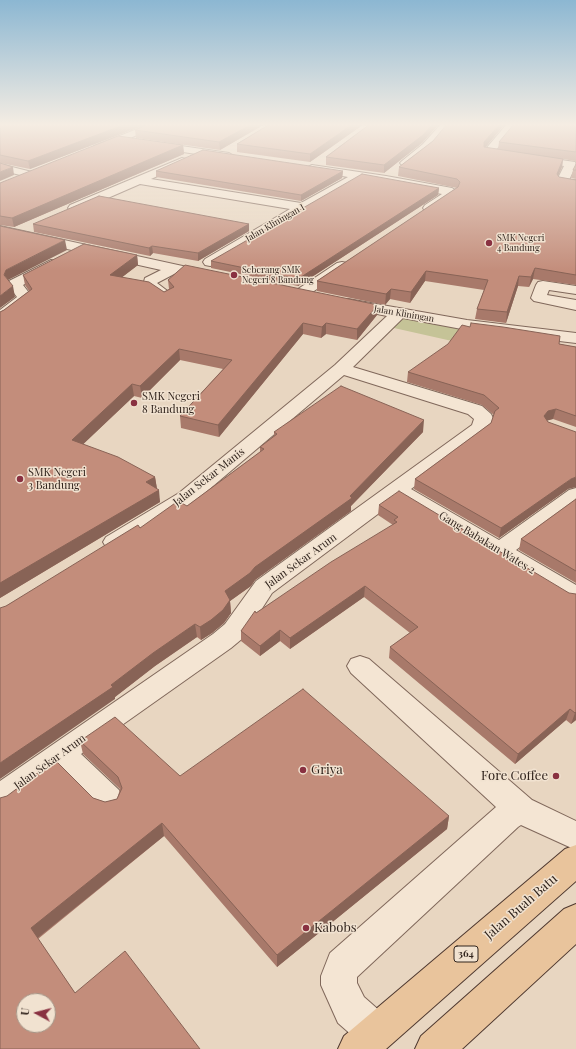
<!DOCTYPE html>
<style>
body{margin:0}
#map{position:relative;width:576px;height:1049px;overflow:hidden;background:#e8d6c1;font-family:"Playfair Display",serif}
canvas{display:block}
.north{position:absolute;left:16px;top:993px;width:40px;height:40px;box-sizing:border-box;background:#f1e2d0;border:1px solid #a49688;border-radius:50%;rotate:277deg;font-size:11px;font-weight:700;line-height:16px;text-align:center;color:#31241d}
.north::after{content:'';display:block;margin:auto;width:14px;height:18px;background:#893141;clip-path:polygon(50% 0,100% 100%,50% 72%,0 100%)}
</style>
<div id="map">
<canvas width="576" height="1049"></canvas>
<div class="north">U</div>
</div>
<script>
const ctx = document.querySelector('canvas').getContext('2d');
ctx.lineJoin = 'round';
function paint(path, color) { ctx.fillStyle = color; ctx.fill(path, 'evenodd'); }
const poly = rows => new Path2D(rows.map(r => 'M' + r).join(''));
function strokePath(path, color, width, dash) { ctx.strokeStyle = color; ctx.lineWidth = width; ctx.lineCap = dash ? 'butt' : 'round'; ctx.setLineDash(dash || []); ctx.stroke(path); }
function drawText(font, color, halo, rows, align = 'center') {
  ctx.font = font + ' "Playfair Display",serif'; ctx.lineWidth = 3; ctx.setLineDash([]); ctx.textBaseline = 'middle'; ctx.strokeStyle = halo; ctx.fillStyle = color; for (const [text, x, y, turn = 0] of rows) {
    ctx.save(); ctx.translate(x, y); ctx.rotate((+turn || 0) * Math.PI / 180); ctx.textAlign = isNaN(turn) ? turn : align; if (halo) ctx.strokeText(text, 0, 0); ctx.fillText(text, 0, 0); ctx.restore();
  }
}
paint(poly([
 [399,315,463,326,452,341,394,328,350,370,345,369]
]), '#c5c397');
const minor = poly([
 [150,124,163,124,102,150,94,150,93,148,94,146,150,124],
 [441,124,451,124,431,148,410,165,402,165,400,163,402,161,423,144,441,124],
 [507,124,517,124,492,155,484,155,483,153,484,151,507,124],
 [154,142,229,153,234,156,229,159,150,147,149,145,154,142],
 [533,156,575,162,576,165,569,180,576,180,576,188,558,184,556,182,564,166,529,161,528,159,533,156],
 [182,158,186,159,187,161,186,163,151,179,301,203,348,177,308,170,306,168,312,165,386,176,452,188,458,192,433,211,429,212,425,211,423,208,425,205,442,194,361,179,270,231,215,265,210,266,205,265,203,262,205,259,290,209,140,184,78,211,70,211,68,208,70,205,182,158],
 [0,164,36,173,38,175,32,178,0,170,0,164],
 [0,226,210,272,215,273,217,276,215,279,210,280,176,273,157,283,174,296,171,299,166,301,161,299,143,285,145,278,161,270,0,234,0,226],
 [51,260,56,261,58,264,56,267,23,285,33,298,30,301,6,320,0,322,0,310,17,297,7,284,9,281,51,260],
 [342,262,347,263,349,266,347,269,305,297,295,297,292,294,295,291,337,263,342,262],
 [543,281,576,286,576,294,549,290,547,295,576,300,576,310,534,301,531,298,536,285,538,282,543,281],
 [348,299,467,320,576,333,576,343,467,330,403,318,353,367,482,406,491,414,493,418,488,432,411,489,499,540,569,490,576,488,576,505,516,550,576,585,576,605,567,602,398,499,272,593,243,638,231,648,81,754,119,790,123,800,119,810,108,813,97,810,59,771,11,807,0,811,0,781,213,634,225,624,256,581,472,425,474,419,468,414,344,375,193,503,122,547,114,549,106,547,103,542,106,537,179,493,335,365,387,316,343,307,340,304,343,301,348,299],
 [360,656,369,659,532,800,576,821,576,850,521,825,518,827,357,977,357,983,364,997,389,1019,395,1032,389,1045,380,1049,372,1049,363,1045,338,1023,321,985,321,976,330,953,496,807,351,673,347,666,351,659,360,656]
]);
const major = poly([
 [576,845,576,881,386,1049,338,1049,344,1036,565,849,576,845],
 [576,904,576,944,462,1049,415,1049,421,1036,564,909,576,904]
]);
strokePath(minor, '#80685b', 2);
strokePath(major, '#4e382f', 2);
paint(minor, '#f4e5d3');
paint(major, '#e9c49c');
paint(poly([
 [0,124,147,124,30,169,0,163],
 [149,124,265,124,220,150,136,138,135,130],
 [270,124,364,124,310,162,237,152,237,144],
 [370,124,439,124,422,143,384,173,326,165,326,157],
 [505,124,485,148,498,149,499,142,576,124,576,162,575,161,563,159,562,167,558,176,559,177,576,180,576,285,533,279,529,287,518,286,506,323,475,319,477,309,484,290,425,281,410,303,390,299,385,305,317,291,317,281,457,188,398,176,399,167,433,141],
 [183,145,184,154,14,227,0,225,0,183],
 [576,164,576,179,571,178,573,170],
 [156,171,343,171,342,178,301,201,156,177],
 [439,188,438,195,298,286,211,268,211,261],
 [33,224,249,224,249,231,198,261,153,253,150,256,34,232],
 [137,255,138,265,122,277,164,292,169,289,168,280,378,305,377,315,357,340,326,334,321,338,303,334,219,437,181,428,180,416,223,369,180,360,142,398,134,396,83,444,155,477,157,489,160,502,0,598,0,312,4,310,29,291,25,285,23,275],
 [559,344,576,347,576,427,553,419,547,420,568,489,499,538,414,489,415,479,491,423,494,415,482,405,407,382,408,372],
 [274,432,423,432,351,506,351,511,255,580,251,586,230,601,231,613,224,623,212,633,201,640,197,637,155,666,115,697,115,699,6,606,140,528,187,506,260,452,260,447,274,436],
 [576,499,576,583,519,550,521,539],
 [379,505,569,593,576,720,571,724,566,720,515,764,389,658,390,647,410,633,364,597,290,649,280,641,260,656,241,641,241,631,256,613,393,525,378,515],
 [80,741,180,776,449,816,447,829,277,967,164,836,38,939,75,993,0,1049,0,798,93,798,105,802,117,799,120,789,83,754]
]), '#a8796a');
paint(poly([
 [126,124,147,124,30,169,28,161],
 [252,124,265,124,220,150,219,142],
 [353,124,364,124,310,162,310,154],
 [433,124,439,124,422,143,384,173,384,165],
 [500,124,505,124,483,150,484,142],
 [183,145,184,154,14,227,12,218],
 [563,159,562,167,555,183,557,174],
 [13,167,14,175,0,181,0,172],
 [343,171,342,178,301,201,301,195],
 [439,188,438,195,298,286,298,279],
 [249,224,249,231,198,261,198,253],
 [65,240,67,250,8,280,4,275,6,270],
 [152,246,153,253,150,256,149,248],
 [137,255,138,265,112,285,110,275],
 [535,268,533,279,529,287,531,277],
 [426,271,425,281,410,303,411,292],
 [519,276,518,286,506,323,507,312],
 [13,286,15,297,0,308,0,296],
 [391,289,390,299,385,305,386,294],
 [378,305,377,315,357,340,357,329],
 [303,323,303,334,219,437,218,425],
 [326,323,326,334,321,338,322,327],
 [179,349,180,360,142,398,140,386],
 [132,384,134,396,75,452,72,440],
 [556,409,553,419,546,421,544,416,548,411],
 [424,420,423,432,351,506,351,511,255,580,251,586,230,601,231,613,224,623,212,633,201,640,200,627,225,591,255,567,350,496],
 [155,477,157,489,146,482],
 [576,477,576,487,568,489,499,538,501,528,571,479],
 [159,490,160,502,0,598,0,583],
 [365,586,364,597,290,649,290,638],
 [195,624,197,637,155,666,115,697,115,699,0,779,0,763,111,685,153,653],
 [280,630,280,641,260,656,260,646],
 [570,709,566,720,515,764,518,754],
 [576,712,576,720,571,724,575,713],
 [449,816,447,829,277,967,277,955],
 [162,823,164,836,35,940,31,928]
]), '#886356');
const building = poly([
 [0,124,126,124,28,161,0,155,0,124],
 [149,124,252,124,219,142,135,130,149,124],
 [270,124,353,124,310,154,237,144,270,124],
 [370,124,433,124,423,135,384,165,326,157,370,124],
 [447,124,500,124,484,142,484,147,563,159,557,174,559,177,576,180,576,275,535,268,531,277,519,276,507,312,477,309,488,280,426,271,411,292,391,289,386,294,317,281,458,187,460,182,457,179,399,167,433,141,447,124],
 [514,124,576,124,576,152,499,142,514,124],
 [118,136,183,145,12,218,0,216,0,183,118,136],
 [203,150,343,171,301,195,156,171,203,150],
 [0,163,13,167,0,172,0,163],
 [576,164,576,170,573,170,576,164],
 [362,174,439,188,298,279,211,261,362,174],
 [99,196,249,224,198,253,152,246,149,248,33,224,99,196],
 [0,226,65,240,6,270,4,275,13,286,0,296,0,226],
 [84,244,137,255,110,275,149,282,164,292,174,287,168,280,185,265,378,305,357,329,326,323,322,327,303,323,218,425,180,416,232,360,179,349,140,386,132,384,72,440,118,457,155,477,146,482,159,490,0,583,0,312,4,310,32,289,23,275,84,244],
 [471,323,503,327,560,336,559,344,576,347,576,416,556,409,548,411,544,416,548,422,576,432,576,477,571,479,501,528,415,479,491,423,495,411,499,408,484,395,408,372,448,344,462,325,470,327,471,323],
 [341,386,424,420,350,496,352,498,255,567,250,573,225,591,230,600,223,610,211,620,200,627,195,624,153,653,111,685,113,687,0,763,0,608,6,606,138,525,140,528,178,501,187,506,264,449,260,447,277,434,274,432,341,386],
 [399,491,569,593,576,594,576,712,575,713,570,709,518,754,390,647,418,627,365,586,290,638,280,630,260,646,241,631,255,611,256,613,331,562,397,522,394,520,398,517,379,505,399,491],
 [576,499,576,571,521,539,576,499],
 [303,689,449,816,277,955,162,823,31,928,75,993,125,951,200,1049,0,1049,0,798,7,796,55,760,93,798,105,802,117,799,122,788,118,777,80,741,115,717,180,776,303,689],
 [24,1001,48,1001,48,1025,24,1025,24,1001]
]);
paint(building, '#c38d7b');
strokePath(building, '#886356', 1);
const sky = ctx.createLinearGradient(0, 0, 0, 271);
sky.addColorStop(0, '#8cb7d2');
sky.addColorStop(0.46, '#f5ede3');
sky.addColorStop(1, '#f5ede300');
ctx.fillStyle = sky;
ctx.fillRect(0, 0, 576, 271);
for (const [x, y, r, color] of [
 [489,243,4,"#893141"],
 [234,275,4,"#893141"],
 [134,403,4,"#893141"],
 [20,479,4,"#893141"],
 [303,770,4,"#893141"],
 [556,776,4,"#893141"],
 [306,928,4,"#893141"]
]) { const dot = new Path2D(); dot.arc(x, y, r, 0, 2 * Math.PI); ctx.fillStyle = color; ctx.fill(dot); strokePath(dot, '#f1e2d0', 1.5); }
drawText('9px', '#31241d', '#f1e2d0', [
 ["Jalan Kliningan I",275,223,-30],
 ["Jalan Kliningan",404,314,10]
]);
drawText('9px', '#31241d', '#f1e2d0', [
 ["SMK Negeri",497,238],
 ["4 Bandung",497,248],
 ["Seberang SMK",242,270],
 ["Negeri 8 Bandung",242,280]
], 'left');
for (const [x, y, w] of [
 [466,954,24]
]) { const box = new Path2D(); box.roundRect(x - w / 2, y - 8, w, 16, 3); ctx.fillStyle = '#f1e2d0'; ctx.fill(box); strokePath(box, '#31241d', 1); }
drawText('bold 10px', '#31241d', null, [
 ["364",466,954]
]);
drawText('11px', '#31241d', '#f1e2d0', [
 ["SMK Negeri",142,397],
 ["8 Bandung",142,410],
 ["SMK Negeri",28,473],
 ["3 Bandung",28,486]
], 'left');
drawText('11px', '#31241d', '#f1e2d0', [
 ["Jalan Sekar Manis",209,477,-38],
 ["Gang Babakan Wates 2",487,543,31],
 ["Jalan Sekar Arum",301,561,-36],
 ["Jalan Sekar Arum",50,762,-36]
]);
drawText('13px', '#31241d', '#f1e2d0', [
 ["Griya",311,770],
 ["Fore Coffee",548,776,"right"],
 ["Kabobs",314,928]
], 'left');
drawText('13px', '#31241d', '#f1e2d0', [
 ["Jalan Buah Batu",521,907,-41]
]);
</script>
